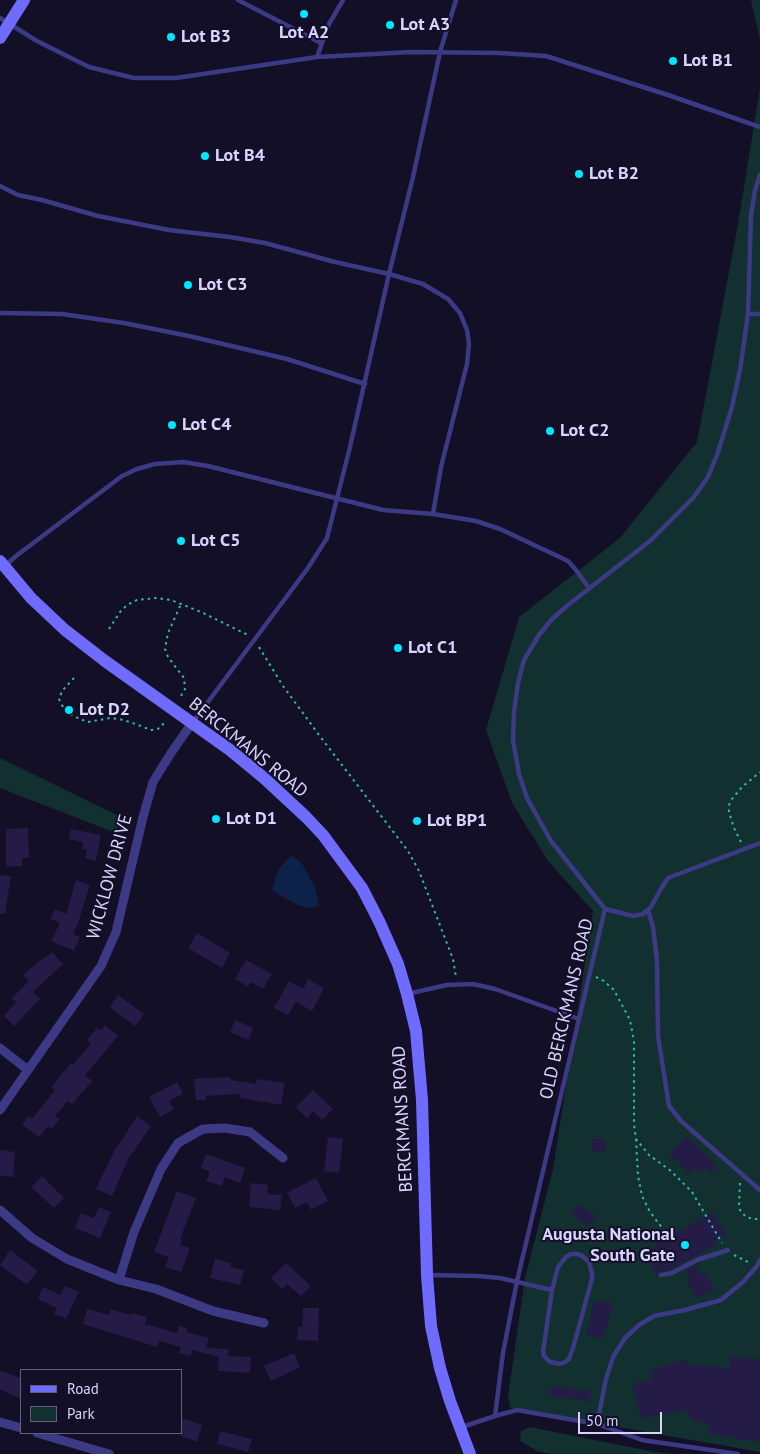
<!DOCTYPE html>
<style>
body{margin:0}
#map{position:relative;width:760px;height:1454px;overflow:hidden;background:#130f26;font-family:"PT Sans",sans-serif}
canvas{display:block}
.legend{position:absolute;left:20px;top:1369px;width:162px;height:65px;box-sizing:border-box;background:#130f26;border:1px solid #625e7d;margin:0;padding:6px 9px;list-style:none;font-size:15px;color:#d9d4ff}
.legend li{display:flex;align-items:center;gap:10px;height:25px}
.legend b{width:25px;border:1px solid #625e7d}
.scale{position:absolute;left:578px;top:1412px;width:84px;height:22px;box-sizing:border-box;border:2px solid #d9d4ff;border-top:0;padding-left:6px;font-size:15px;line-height:18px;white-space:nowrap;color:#d9d4ff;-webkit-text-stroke:4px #130f26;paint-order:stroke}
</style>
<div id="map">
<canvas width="760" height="1454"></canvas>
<ul class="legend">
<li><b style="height:6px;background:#6f6bff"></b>Road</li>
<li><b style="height:14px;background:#12302f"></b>Park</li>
</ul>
<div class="scale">50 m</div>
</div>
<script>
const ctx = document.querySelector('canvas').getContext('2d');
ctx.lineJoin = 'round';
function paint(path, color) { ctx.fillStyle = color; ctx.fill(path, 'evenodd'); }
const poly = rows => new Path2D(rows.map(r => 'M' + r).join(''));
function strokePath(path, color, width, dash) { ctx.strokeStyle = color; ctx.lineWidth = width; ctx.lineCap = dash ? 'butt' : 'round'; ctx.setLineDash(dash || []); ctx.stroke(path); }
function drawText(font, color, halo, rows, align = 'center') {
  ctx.font = font + ' "PT Sans",sans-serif'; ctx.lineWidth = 4; ctx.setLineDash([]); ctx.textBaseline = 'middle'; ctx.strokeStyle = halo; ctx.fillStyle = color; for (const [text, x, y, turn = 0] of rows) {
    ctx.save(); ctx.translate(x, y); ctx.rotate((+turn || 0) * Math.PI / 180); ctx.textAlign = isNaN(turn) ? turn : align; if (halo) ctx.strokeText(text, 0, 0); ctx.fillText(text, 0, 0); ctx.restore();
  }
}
paint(poly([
 [751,0,760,0,760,40],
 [760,88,760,1452,510,1408,508,1396,525,1278,553,1169,593,911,548,861,512,803,486,730,519,617,620,538,697,442,738,224],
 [0,758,121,817,116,833,0,788],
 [530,1427,655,1452,674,1454,553,1454,539,1452,520,1441,521,1431]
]), '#12302f');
paint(poly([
 [292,855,303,865,315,887,319,905,312,908,300,906,279,895,272,889,279,868]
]), '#0c2248');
paint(poly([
 [28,828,29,858,22,858,22,866,6,867,6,829],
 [71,829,101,835,96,861,85,858,87,850,82,849,83,842,69,839],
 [0,875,11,876,5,914,0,914],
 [76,880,90,885,78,923,73,934,80,937,74,951,51,941,60,923,50,919,55,909,66,914],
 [197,933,230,953,222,968,188,948],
 [52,952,63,964,33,992,40,999,14,1026,4,1016,16,1002,12,998,29,981,23,975,40,960,41,961],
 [246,960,272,974,263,989,250,982,248,987,235,979],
 [308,979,324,988,312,1011,296,1002,288,1015,274,1008,289,981,303,989],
 [118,995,144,1014,135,1026,110,1007],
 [235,1020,253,1028,248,1040,230,1032],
 [105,1025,118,1036,85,1075,92,1081,72,1104,68,1101,55,1116,60,1119,52,1129,48,1126,39,1137,22,1125,29,1116,32,1119,55,1090,51,1087,71,1063,73,1065,91,1043,87,1040,97,1028,101,1030],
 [231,1077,231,1080,256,1084,257,1079,285,1083,281,1105,240,1098,241,1094,206,1096,206,1100,196,1100,194,1079],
 [177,1082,183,1094,169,1101,174,1109,160,1117,149,1097],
 [313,1090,333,1109,322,1120,313,1111,307,1118,296,1107],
 [137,1116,151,1126,132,1154,131,1153,112,1196,96,1189,112,1155],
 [687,1136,717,1167,710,1174,703,1167,698,1172,695,1168,689,1174,669,1153],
 [328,1137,343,1139,339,1173,324,1171],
 [592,1139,605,1139,605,1152,592,1152],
 [0,1150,15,1152,13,1177,0,1176],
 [206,1154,245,1168,240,1183,225,1177,222,1186,206,1181,210,1172,201,1168],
 [42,1176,64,1198,54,1208,31,1187],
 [316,1178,328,1201,311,1210,307,1202,295,1208,287,1193],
 [251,1183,268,1185,267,1194,282,1195,280,1210,249,1207],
 [177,1191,196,1198,180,1239,182,1240,180,1245,190,1248,181,1272,165,1267,169,1257,154,1252],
 [580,1204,596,1216,588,1226,572,1214],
 [99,1207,111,1212,100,1238,75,1228,81,1213,94,1218],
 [713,1212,726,1235,715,1241,717,1244,671,1269,659,1272,657,1276,645,1254,655,1249,653,1246],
 [10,1250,38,1271,27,1285,0,1265],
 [215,1259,231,1263,230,1267,244,1270,240,1285,210,1278],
 [286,1263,311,1286,301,1296,287,1284,282,1289,271,1278],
 [695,1265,701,1275,705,1273,714,1289,697,1298,687,1282,691,1280,685,1271],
 [65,1286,79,1292,66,1319,54,1314,57,1308,38,1299,43,1287,60,1295],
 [595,1300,613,1304,603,1339,586,1335],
 [303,1308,319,1308,318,1341,297,1340,298,1327,302,1327],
 [87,1309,109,1315,110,1309,131,1315,132,1313,147,1317,145,1324,177,1333,179,1326,187,1328,186,1332,209,1338,206,1348,229,1349,228,1356,251,1357,250,1373,218,1371,219,1357,192,1350,191,1356,179,1353,181,1347,159,1341,157,1347,83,1324],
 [294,1353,300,1367,271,1381,264,1366],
 [731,1356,760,1360,760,1442,708,1434,710,1423,694,1421,686,1410,666,1415,665,1413,642,1419,632,1384,652,1379,650,1370,687,1359,689,1368,700,1364,729,1369],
 [0,1371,21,1378,21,1399,0,1389],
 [552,1386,591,1391,590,1401,550,1396],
 [181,1418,202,1425,197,1442,181,1436],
 [220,1431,252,1439,248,1452,217,1444]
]), '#241b47');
strokePath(poly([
 [109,629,120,612,127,605,137,600,156,598,171,600,201,612,248,635],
 [259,647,283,686,319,735,408,851,419,871,453,959,456,977],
 [74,678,62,691,59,699,64,709,70,714,80,719,88,722,110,718,119,719,130,722,151,730,158,729,161,725,164,724],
 [181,696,185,689,184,678,168,657,165,649,168,633,181,604],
 [741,842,734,828,729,812,729,805,731,800,742,787,760,772],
 [596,977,604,981,614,990,630,1020,634,1041,634,1124,636,1139,649,1155,671,1171,692,1192,722,1243],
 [636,1139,638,1176,642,1196,650,1212,666,1233],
 [740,1183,739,1206,740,1210,746,1217,754,1219,760,1219],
 [734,1255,750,1263]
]), '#2fb8b0', 2, [2.5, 4]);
strokePath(poly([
 [238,0,321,43],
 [0,18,37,41,89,67,134,78,176,78,317,57,411,52,500,53,546,56,668,95,760,127],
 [317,57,329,24,343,0],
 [0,186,18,195,42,200,98,216,169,230,230,237,265,243,335,262,389,274,423,284,448,299,460,313,467,330,469,344,467,364,441,467,433,514],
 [0,313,62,314,124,323,189,336,287,359,365,384],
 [748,314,760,314],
 [5,566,16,556,122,476,137,469,155,464,183,462,208,466,383,510,433,514,476,521,500,529,568,561,576,570,589,588],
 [193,722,308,568,327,538,350,447,389,274,413,177,440,52,456,0],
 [605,909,633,916,643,914,651,907,662,887,668,878,760,843],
 [648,910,653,927,657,961,658,1036,669,1106,681,1121,760,1190],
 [407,994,447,985,473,984,495,989,579,1019],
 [428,1275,478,1276,500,1278,552,1290,558,1267,566,1257,571,1254,576,1254,581,1255,589,1262,592,1273,592,1279,573,1348,569,1359,565,1362,560,1364,550,1362,544,1356,543,1352,552,1290],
 [661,1275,672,1273,697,1260,728,1250],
 [495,1416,503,1353,517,1281,605,909,551,841,527,798,519,774,513,740,514,712,518,683,524,660,539,635,552,619,568,605,650,541,693,498,708,477,717,455,732,407,740,370,748,314,751,216,755,190,760,175],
 [597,1424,606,1379,613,1357,625,1338,639,1325,654,1316,685,1310,721,1300,743,1282,757,1266,760,1260],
 [462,1427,495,1416,517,1410,597,1424,642,1440,738,1454]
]), '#3d3a85', 4.5);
strokePath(poly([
 [0,1048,28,1070],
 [0,1110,101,966,116,932,143,817,153,782,171,753,192,723],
 [0,1210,32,1238,67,1259,119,1280,156,1289,213,1311,264,1323],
 [119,1280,134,1232,161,1169,178,1143,203,1129,225,1128,250,1132,283,1158],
 [0,1422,21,1428],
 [37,1433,109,1454]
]), '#3d3a85', 9);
strokePath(poly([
 [0,38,24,0],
 [0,561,31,598,65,630,105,661,230,750,264,778,306,817,323,835,362,888,379,921,398,964,407,994,416,1031,422,1100,427,1275,431,1326,440,1368,450,1401,470,1454]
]), '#6f6bff', 12);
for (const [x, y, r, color] of [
 [304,14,5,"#00e5ff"],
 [390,25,5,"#00e5ff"],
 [171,37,5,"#00e5ff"],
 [673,61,5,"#00e5ff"],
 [205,156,5,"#00e5ff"],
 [579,174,5,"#00e5ff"],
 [188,285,5,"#00e5ff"],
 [172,425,5,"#00e5ff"],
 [550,431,5,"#00e5ff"],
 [181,541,5,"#00e5ff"],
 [398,648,5,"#00e5ff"],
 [69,710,5,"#00e5ff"],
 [216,819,5,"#00e5ff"],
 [417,821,5,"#00e5ff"],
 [685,1245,5,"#00e5ff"]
]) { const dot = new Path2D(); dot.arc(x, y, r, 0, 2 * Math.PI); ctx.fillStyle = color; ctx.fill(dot); strokePath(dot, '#130f26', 2); }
drawText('bold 18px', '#d9d4ff', '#130f26', [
 ["Lot A3",400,25],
 ["Lot A2",304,33,"center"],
 ["Lot B3",181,37],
 ["Lot B1",683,61],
 ["Lot B4",215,156],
 ["Lot B2",589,174],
 ["Lot C3",198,285],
 ["Lot C4",182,425],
 ["Lot C2",560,431],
 ["Lot C5",191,541],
 ["Lot C1",408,648],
 ["Lot D2",79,710],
 ["Lot D1",226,819],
 ["Lot BP1",427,821],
 ["Augusta National",675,1235,"right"],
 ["South Gate",675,1256,"right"]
], 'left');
drawText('18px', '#d9d4ff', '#130f26', [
 ["BERCKMANS ROAD",248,748,39],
 ["WICKLOW DRIVE",110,877,-75],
 ["OLD BERCKMANS ROAD",567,1009,-77],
 ["BERCKMANS ROAD",403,1119,-93]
]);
</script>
